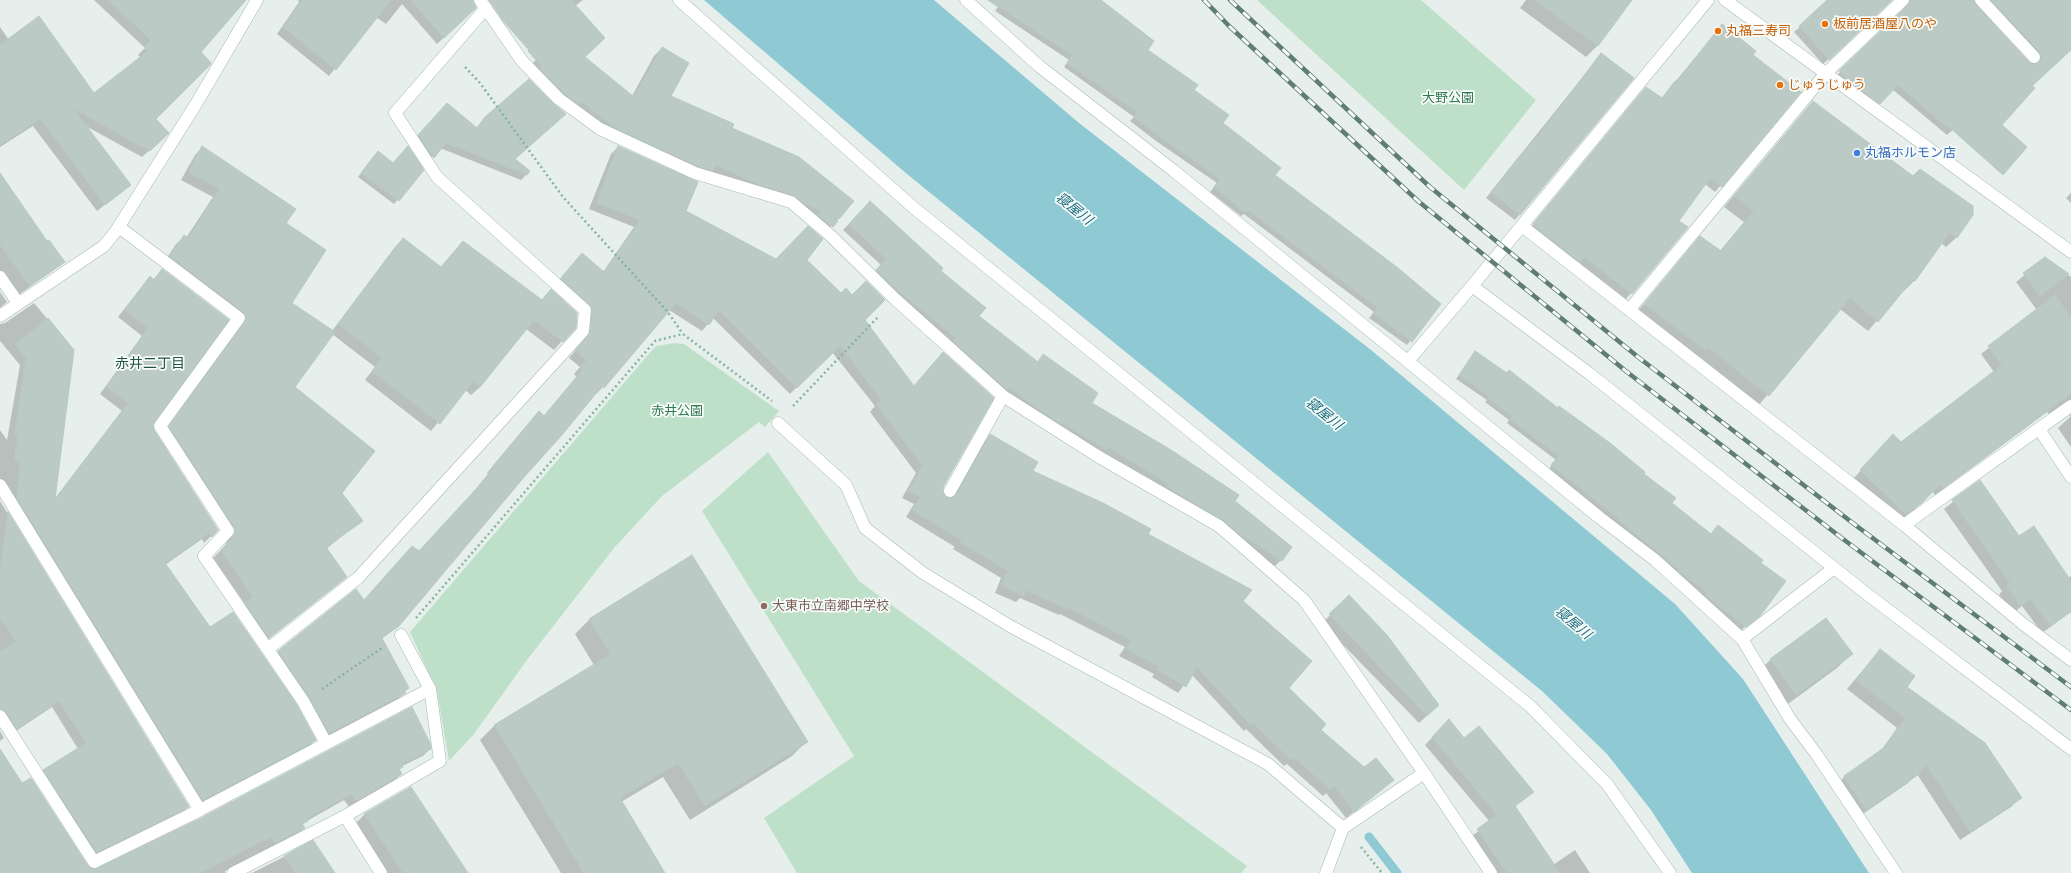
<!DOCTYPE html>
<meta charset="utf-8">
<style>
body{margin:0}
canvas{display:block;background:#e6efeb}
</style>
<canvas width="2071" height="873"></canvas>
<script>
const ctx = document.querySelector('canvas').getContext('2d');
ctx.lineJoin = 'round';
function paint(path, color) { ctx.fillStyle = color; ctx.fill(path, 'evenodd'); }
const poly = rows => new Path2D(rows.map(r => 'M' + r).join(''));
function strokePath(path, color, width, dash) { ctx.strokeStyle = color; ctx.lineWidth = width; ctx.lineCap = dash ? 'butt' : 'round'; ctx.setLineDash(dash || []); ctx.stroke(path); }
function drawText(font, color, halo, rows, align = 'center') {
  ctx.font = font + ' Cabin,"Noto Sans JP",sans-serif'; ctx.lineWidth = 3.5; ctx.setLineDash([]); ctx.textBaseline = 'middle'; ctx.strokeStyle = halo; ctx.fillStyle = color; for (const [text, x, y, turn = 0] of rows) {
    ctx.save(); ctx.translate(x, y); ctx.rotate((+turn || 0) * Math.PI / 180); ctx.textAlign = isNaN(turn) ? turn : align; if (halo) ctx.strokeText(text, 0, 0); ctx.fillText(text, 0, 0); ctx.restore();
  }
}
paint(poly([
 [1257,0,1421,0,1536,100,1464,190],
 [675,343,684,344,779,411,765,427,759,422,662,496,614,548,527,660,474,734,449,761,437,691,410,632,647,356,656,346],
 [768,452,859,581,1247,866,1241,873,797,873,764,818,854,756,702,511]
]), '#bfe0c8');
paint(poly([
 [704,0,934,0,1079,123,1371,350,1675,604,1743,679,1869,873,1692,873,1651,810,1607,754,1542,691,907,174]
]), '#8ec9d4');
paint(poly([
 [94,0,240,0,199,53,155,119,161,140,142,157,84,125,130,185,97,211,33,126,0,147,0,27,9,40,94,95,141,58,138,55,145,48],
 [298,0,456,0,465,18,437,44,402,4,386,24,376,17,329,76,277,34,299,2],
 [500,0,583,0,575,6,584,57,632,96,654,56,662,48,669,96,731,129,839,218,824,234,786,202,607,135,529,68,548,45],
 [997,0,1099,0,1129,21,1128,24,1146,51,1193,90,1221,123,1273,176,1439,304,1407,345,1369,318,1374,312,1244,214,1241,216,1210,192,1217,183,1156,141,1130,121,1134,117,1064,67,1069,60,995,11,1001,3],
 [1526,0,1630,0,1597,46,1586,57,1520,8],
 [1831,0,1891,0,1823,64,1794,32],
 [1902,0,1973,0,2028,63,2036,64,2035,58,1981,0,2071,0,2071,49,1972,114,1947,135,1892,89,1874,108,1835,77,1903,11,1906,4],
 [1722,25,1751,55,1799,92,1715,192,1705,184,1678,221,1687,227,1626,299,1578,262,1528,231,1641,93,1661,99],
 [1601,54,1633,78,1515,220,1486,198],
 [1813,102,1957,237,1946,247,1941,243,1915,280,1904,291,1903,290,1868,331,1840,309,1758,406,1635,314,1701,237,1720,251,1744,222,1724,207],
 [442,109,476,128,486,117,514,159,528,171,526,175,521,180,440,148,428,162,414,141],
 [203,147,285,223,290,303,332,331,395,247,403,239,440,268,463,242,541,301,551,291,562,341,554,350,526,329,480,387,471,395,465,390,431,431,365,380,375,367,332,334,293,387,341,493,361,521,326,549,346,577,261,645,238,611,245,604,213,558,226,545,227,535,162,435,239,328,236,320,163,264,176,244,184,237,186,238,213,197,181,180,195,155],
 [618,147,685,212,776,260,805,260,863,320,942,487,942,492,945,498,952,499,983,443,990,436,1032,472,1147,535,1242,601,1287,688,1320,730,1364,769,1393,780,1346,818,1326,793,1323,796,1287,764,1284,766,1246,729,1244,731,1192,675,1178,693,1152,677,1154,674,1119,656,1125,647,1060,614,1059,615,1020,598,1016,602,995,593,1001,578,953,549,955,547,906,517,914,504,902,498,916,473,870,412,875,406,832,352,790,394,713,318,702,331,669,310,603,387,596,394,595,393,524,475,398,625,381,639,408,688,404,693,397,700,322,740,272,658,278,652,364,601,412,547,418,553,471,496,488,474,487,473,533,419,544,416,577,377,574,374,580,367,569,358,584,340,586,315,554,286,575,262,603,272,634,227,589,209,611,154],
 [374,156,392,164,422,170,394,204,358,177],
 [0,175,47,243,64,262,13,299,0,280],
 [2071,193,2071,203,2066,198],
 [864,208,940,271,978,317,1037,362,1043,356,1091,403,1233,502,1281,560,1275,566,1000,395,871,276,881,265,843,230],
 [2042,261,2049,261,2071,277,2071,447,2058,428,2070,417,2070,410,2061,406,2049,414,2047,412,1935,495,1932,491,1913,511,1898,522,1853,479,1885,444,1900,443,1994,372,1981,354,2037,310,2016,282],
 [162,270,152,425,153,430,217,530,204,543,202,539,165,565,210,629,315,740,308,747,196,806,0,488,0,430,7,440,20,365,0,341,0,324,5,323,34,303,73,350,54,500,122,411,100,394,142,336,118,317,143,285,150,278,153,280],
 [0,292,7,302,0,308],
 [1475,352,1642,474,1670,504,1711,534,1760,563,1755,619,1741,630,1702,599,1704,596,1675,575,1615,524,1616,523,1548,470,1556,460,1507,423,1509,420,1485,402,1487,400,1456,379],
 [1980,481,2019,537,2068,578,2071,576,2071,612,2042,633,2022,606,2013,613,1999,595,2002,591,1944,509],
 [0,501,188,807,181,814,90,859,37,777,44,770,78,749,52,707,10,735,0,721],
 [692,557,806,742,792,756,690,820,663,777,621,802,664,873,561,873,480,740,495,725,594,665,575,634,589,620],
 [1349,597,1430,713,1419,723,1322,623],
 [1826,619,1851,654,1837,668,1781,709,1756,674,1770,660],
 [1880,650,1905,687,2020,798,2011,807,1960,840,1917,774,1908,783,1857,818,1835,786,1844,777,1880,752,1897,728,1847,689],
 [1449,720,1464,740,1533,792,1514,807,1553,865,1575,850,1590,873,1494,873,1471,837,1490,822,1425,745],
 [0,731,4,738,0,741],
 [430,749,423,756,402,766,399,770,401,774,394,781,349,807,344,800,307,821,302,825,304,828,297,835,225,871,225,873,0,873,0,750,22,784,87,867,94,871],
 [365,814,466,873,384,873,353,826],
 [313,842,334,873,252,873]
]), '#0003');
strokePath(poly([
 [1369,837,1397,873]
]), '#8ec9d4', 9);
const building = poly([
 [108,0,246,0,201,52,211,63,210,65,156,119,169,133,150,151,73,108,131,185,105,205,40,119,0,145,0,45,39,16,94,93,148,51,144,47,151,40,108,0],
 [302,0,391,0,336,70,283,27,302,0],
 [411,0,473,0,476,8,444,38,411,0],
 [489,0,571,0,605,38,585,57,634,97,662,47,689,63,671,96,734,124,732,128,799,157,854,201,839,219,831,216,838,221,833,227,818,215,822,211,805,204,793,195,762,186,716,165,713,171,698,166,615,128,581,101,578,104,564,93,540,69,542,67,528,51,529,50,504,22,489,0],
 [988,0,1101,0,1154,41,1148,50,1198,85,1194,90,1229,115,1223,123,1281,168,1275,175,1398,268,1441,304,1412,342,1373,313,1377,307,1248,210,1246,213,1214,187,1220,179,1160,137,1134,117,1137,112,1067,63,1072,55,988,0],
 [1535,0,1632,0,1598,46,1535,0],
 [1827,0,1892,0,1829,60,1799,26,1827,0],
 [1910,0,1974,0,1976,5,2029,62,2035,64,2041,60,2040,52,1991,0,2071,0,2071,50,2032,86,2035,88,2002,125,2027,147,2003,175,1948,126,1947,127,1898,85,1880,104,1848,81,1839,71,1908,5,1910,0],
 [1722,24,1756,51,1753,55,1801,92,1722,187,1710,178,1679,221,1688,227,1632,294,1584,257,1580,262,1533,224,1646,87,1662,98,1675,81,1677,82,1722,24],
 [1601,53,1634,78,1520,215,1491,192,1522,153,1540,134,1601,53],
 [529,79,554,104,566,114,515,159,530,171,527,175,446,143,434,158,418,135,447,103,477,128,485,117,529,79],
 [1813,101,1913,176,1920,169,1973,206,1973,215,1957,238,1950,232,1915,281,1913,279,1878,322,1850,298,1769,396,1708,347,1705,350,1644,304,1700,236,1721,251,1754,211,1734,196,1813,101],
 [202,146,296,209,286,223,326,250,292,303,335,332,295,387,375,451,342,493,363,521,326,547,347,577,269,638,245,603,253,597,221,550,234,536,234,527,169,426,246,319,244,312,170,256,184,235,188,238,220,189,188,172,202,146],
 [408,146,424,170,399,201,361,173,378,151,393,163,408,146],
 [618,146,698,182,686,211,776,259,808,226,823,239,807,260,841,293,846,288,852,295,866,281,885,300,865,320,914,386,943,352,994,398,943,487,943,492,946,497,950,498,957,495,990,434,1038,462,1033,471,1103,503,1151,529,1148,534,1252,590,1243,601,1312,661,1289,688,1326,724,1321,730,1364,767,1376,758,1394,780,1354,812,1334,786,1330,790,1294,757,1291,760,1253,723,1251,725,1197,667,1186,687,1158,670,1160,667,1126,649,1131,640,1067,607,1066,609,1026,590,1024,596,1001,586,1008,571,960,542,961,540,912,510,920,497,908,491,923,466,876,404,882,400,840,346,797,388,719,310,709,325,676,303,604,388,602,386,562,435,525,476,399,626,382,638,409,688,404,691,406,693,329,733,309,697,278,651,356,589,364,600,412,546,419,551,477,488,494,467,493,466,539,411,544,416,583,369,580,367,587,360,575,351,590,332,592,308,561,278,582,253,604,272,640,220,596,203,618,146],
 [0,173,47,241,49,240,65,262,30,286,0,245,0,173],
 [870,201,943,268,941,271,986,308,979,316,1038,362,1043,354,1098,393,1092,403,1171,450,1239,495,1235,501,1292,547,1282,561,1240,534,1223,520,1179,494,1167,486,1168,484,1109,447,1107,450,1061,422,1060,424,1008,387,1007,389,953,341,956,338,896,289,876,270,886,259,849,224,870,201],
 [403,238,441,267,463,241,542,300,551,289,577,313,576,328,563,342,534,320,480,387,473,381,440,424,372,371,382,358,338,324,403,238],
 [2045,257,2069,274,2040,296,2023,273,2045,257],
 [162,269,229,320,153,425,154,430,218,530,212,537,209,533,165,563,210,627,233,612,297,705,316,740,203,800,17,498,20,461,14,461,18,434,15,433,26,358,15,344,48,318,74,350,55,499,128,403,106,387,148,328,125,310,150,276,154,280,162,269],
 [2055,295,2071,317,2071,393,1943,488,1940,484,1922,503,1906,514,1860,470,1893,434,1901,442,2002,365,1988,346,2055,295],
 [1475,351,1507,373,1509,370,1558,408,1559,406,1610,443,1645,472,1644,474,1676,498,1672,503,1711,534,1718,525,1763,560,1761,563,1786,581,1760,616,1746,627,1705,595,1707,592,1678,571,1679,569,1618,520,1619,519,1551,465,1559,456,1510,419,1512,416,1488,398,1489,396,1459,375,1475,351],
 [1980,480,2019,536,2034,526,2071,581,2071,611,2050,626,2030,599,2021,606,2006,586,2010,583,1952,500,1980,480],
 [8,512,189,807,97,852,43,770,86,743,59,701,17,729,6,712,0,709,0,652,16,641,0,618,0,571,8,512],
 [692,555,808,742,705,806,678,763,620,798,665,873,584,873,494,725,611,654,589,619,692,555],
 [1349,595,1387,635,1439,705,1427,716,1329,614,1349,595],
 [1826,618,1853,654,1796,695,1770,659,1826,618],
 [1880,649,1915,676,1907,687,1985,743,2022,798,1970,832,1926,764,1919,774,1866,810,1844,776,1885,747,1905,718,1856,680,1880,649],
 [412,707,430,743,431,749,402,764,403,767,399,769,402,774,356,801,351,794,307,818,308,821,302,824,305,828,275,843,271,837,200,873,0,873,0,749,22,783,31,778,88,866,94,869,203,817,412,707],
 [1449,719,1464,738,1479,726,1534,792,1515,806,1560,873,1507,873,1477,829,1497,815,1432,737,1449,719],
 [411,787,468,873,403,873,364,814,411,787],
 [313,840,335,873,296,873,284,856,313,840]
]);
paint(building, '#bbcac4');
strokePath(building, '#b8c9c2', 1);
const minor = poly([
 [480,0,522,61,559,99,600,129,695,173,791,202,831,236,895,299,1003,396,1099,457,1219,526,1304,600,1424,773,1491,873],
 [679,0,914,208,1530,706,1607,784,1670,873],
 [966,0,1039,66,1174,171,1600,518,1655,560,1742,639,1790,719,1817,755,1896,873],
 [1725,0,2071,252],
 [1981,0,2034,57],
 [1522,226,1904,525,2023,624,2071,660],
 [119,227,239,318,160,426,228,531,204,556,303,701,326,743],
 [0,277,18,303],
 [1472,286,1590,374,1867,594,2071,749],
 [1629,310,1826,73,1903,0],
 [0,316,104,246,116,231,196,104,257,0],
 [1408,361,1472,286,1708,0],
 [778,423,846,485,865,528,923,573,1010,626,1268,764,1343,828],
 [2039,429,2071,477],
 [0,485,200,810],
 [950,491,1003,396],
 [1904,525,2071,406],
 [1742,639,1834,568],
 [268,649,358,578,583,331,585,310,437,177,395,113,486,8],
 [0,716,94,862,200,810,430,689],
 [345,816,381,873],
 [233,873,345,816,440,761,430,689,401,635],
 [1326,873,1343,828,1424,773]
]);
strokePath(minor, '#a8b8b2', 13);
strokePath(poly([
 [465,67,480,83,563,197,667,311,683,334],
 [793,406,879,316],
 [416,618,655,341,683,334,772,401],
 [322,689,382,648],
 [1361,847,1382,873]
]), '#86b3a5', 2.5, [2, 3]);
strokePath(minor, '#fff', 12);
const rail = poly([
 [1204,0,1229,26,1418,201,1627,372,1843,539,2071,710],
 [1230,0,1430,187,1638,357,1854,524,2071,687]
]);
strokePath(rail, '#5f7d75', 4.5);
strokePath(rail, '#f7fbf9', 3, [9]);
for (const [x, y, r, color] of [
 [1825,24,4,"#e8710a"],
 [1718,31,4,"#e8710a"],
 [1780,85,4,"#e8710a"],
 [1857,153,4,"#3f7fe0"],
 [764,606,4,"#8d6e63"]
]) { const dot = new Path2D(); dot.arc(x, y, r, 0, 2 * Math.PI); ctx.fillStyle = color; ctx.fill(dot); strokePath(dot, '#f7fbf9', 1.5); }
drawText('13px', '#c56008', '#f7fbf9', [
 ["板前居酒屋八のや",1833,24],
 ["丸福三寿司",1726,31],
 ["じゅうじゅう",1788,85]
], 'left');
drawText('13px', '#2d7a4b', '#f7fbf9', [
 ["大野公園",1448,98],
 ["赤井公園",677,411]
]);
drawText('13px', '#366cbe', '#f7fbf9', [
 ["丸福ホルモン店",1865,153]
], 'left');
drawText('13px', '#785e54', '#f7fbf9', [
 ["大東市立南郷中学校",772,606]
], 'left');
drawText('italic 14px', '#1c6f80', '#f7fbf9', [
 ["寝屋川",1074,209,39],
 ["寝屋川",1324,414,39],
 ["寝屋川",1573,623,40]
]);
drawText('14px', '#1f5548', '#f7fbf9', [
 ["赤井二丁目",150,364]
]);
</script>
